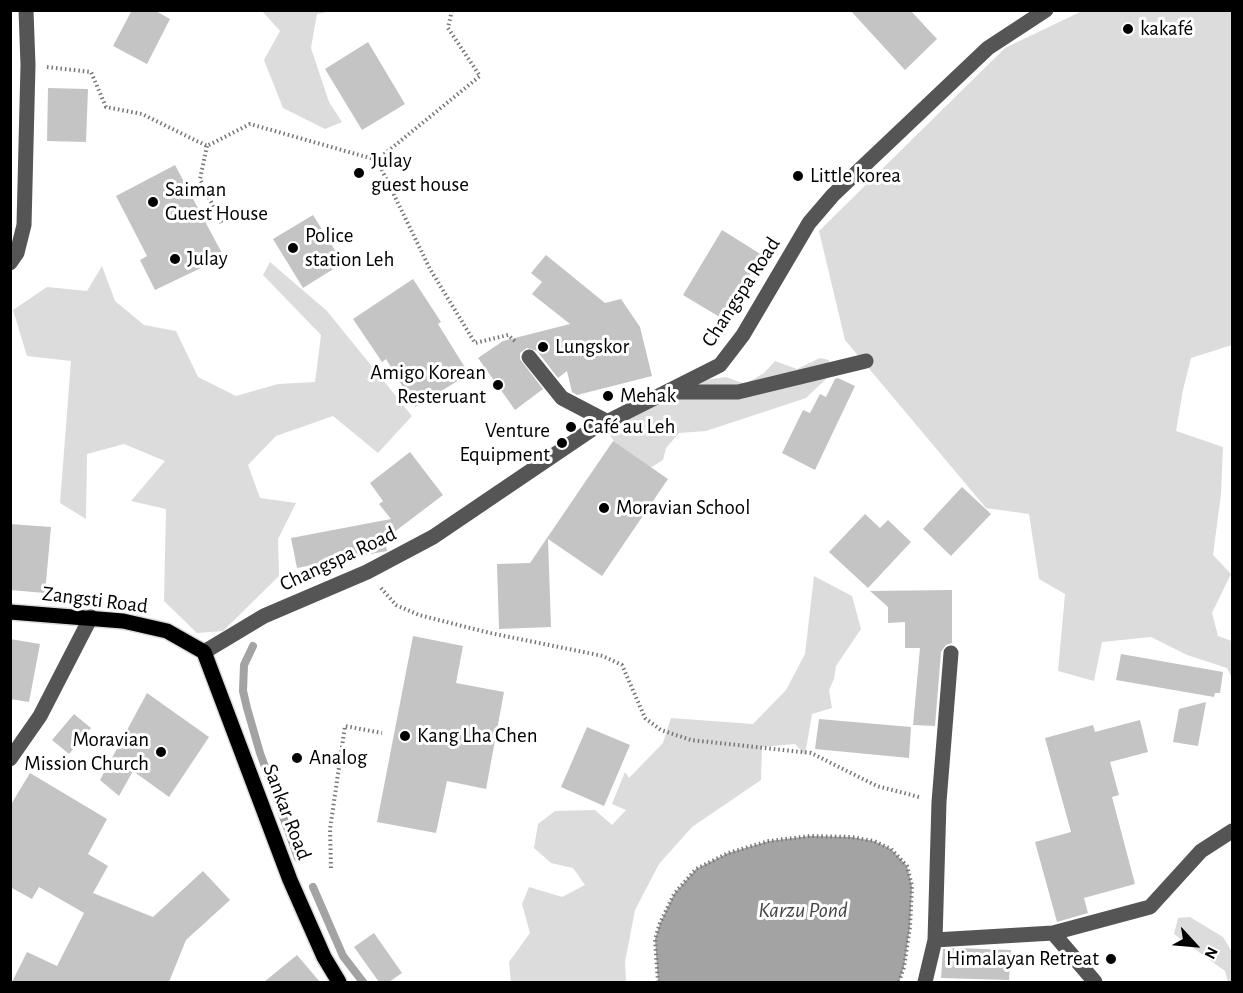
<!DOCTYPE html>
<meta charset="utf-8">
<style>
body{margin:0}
#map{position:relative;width:1243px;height:993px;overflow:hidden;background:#fff;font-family:"Alegreya Sans",sans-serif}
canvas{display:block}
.frame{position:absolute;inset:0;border:12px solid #000;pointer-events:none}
.north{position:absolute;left:1165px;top:915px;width:60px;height:60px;-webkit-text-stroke:4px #fff;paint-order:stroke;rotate:116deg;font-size:16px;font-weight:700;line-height:24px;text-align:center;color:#000}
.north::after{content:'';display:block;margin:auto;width:21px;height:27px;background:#000;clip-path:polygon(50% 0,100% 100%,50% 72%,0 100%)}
</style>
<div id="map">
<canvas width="1243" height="993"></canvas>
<div class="frame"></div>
<div class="north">N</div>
</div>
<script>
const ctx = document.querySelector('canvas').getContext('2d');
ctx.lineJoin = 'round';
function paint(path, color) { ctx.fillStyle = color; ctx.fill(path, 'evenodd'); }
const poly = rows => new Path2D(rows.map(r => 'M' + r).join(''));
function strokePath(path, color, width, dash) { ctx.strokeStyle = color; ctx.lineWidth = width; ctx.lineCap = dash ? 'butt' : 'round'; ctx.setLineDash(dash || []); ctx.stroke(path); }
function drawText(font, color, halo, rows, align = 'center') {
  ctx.font = font + ' "Alegreya Sans",sans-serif'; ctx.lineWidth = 6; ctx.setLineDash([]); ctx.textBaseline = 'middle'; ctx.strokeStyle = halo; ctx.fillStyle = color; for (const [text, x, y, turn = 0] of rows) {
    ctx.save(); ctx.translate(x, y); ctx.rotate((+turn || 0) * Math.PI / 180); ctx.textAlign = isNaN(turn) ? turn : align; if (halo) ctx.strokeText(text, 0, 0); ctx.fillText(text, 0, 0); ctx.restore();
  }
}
paint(poly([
 [262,11,332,11,317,14,311,48,329,102,342,122,325,129,283,108,264,60,280,31],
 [1082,11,1232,11,1232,345,1191,358,1183,390,1176,431,1223,447,1221,494,1213,555,1231,574,1212,613,1218,636,1232,641,1232,678,1227,668,1187,655,1151,637,1102,642,1094,681,1058,671,1065,594,1039,579,1029,514,986,508,845,340,819,231,1005,48],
 [270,262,327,311,412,416,378,453,333,416,276,436,248,465,260,498,296,503,278,539,279,576,223,631,197,633,164,601,166,509,131,501,165,461,124,444,87,454,86,519,60,503,71,361,27,356,13,310,47,287,87,291,102,266,115,301,144,325,176,331,198,377,236,396,278,384,315,382,321,335,263,275],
 [820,358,829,360,826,379,806,398,706,431,679,433,666,448,663,460,645,471,617,446,610,435,631,414,690,382,726,377,745,384,764,373,775,361,797,369],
 [814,576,852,596,861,629,836,666,834,679,829,690,832,708,812,714,805,755,795,744,762,747,761,780,692,827,659,864,635,910,625,962,626,982,511,982,509,962,530,933,522,904,529,887,562,897,585,885,573,868,551,863,534,848,538,824,555,811,595,810,612,825,626,810,612,804,625,772,629,778,663,743,671,718,753,724,786,690,805,654],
 [1190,917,1223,937,1232,952,1232,982,1228,982,1225,971,1174,934,1178,918]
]), '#dcdcdc');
paint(poly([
 [810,836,851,837,874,841,891,849,907,866,912,886,910,927,904,967,899,982,658,982,655,939,660,923,674,894,696,869,728,853,769,841]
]), '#a3a3a3');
strokePath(poly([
 [253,646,244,665,243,691,247,708,260,753,298,858],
 [313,887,343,956,363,982]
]), '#a3a3a3', 8);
paint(poly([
 [132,10,154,10,170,19,147,64,113,46],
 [850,10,910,10,937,39,905,70],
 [368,42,405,104,362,130,325,69],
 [48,88,88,89,86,142,47,141],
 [175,165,224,257,155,290,140,260,147,256,116,196],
 [313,215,343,263,303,288,273,239],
 [722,230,762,255,723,319,683,295],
 [546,255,605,303,621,299,640,327,652,376,577,395,572,392,567,371,558,378,537,351,527,348,520,353,520,359,543,389,515,410,478,358,503,341,570,324,532,294,542,282,531,273],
 [413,279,441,322,438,324,469,374,415,407,386,359,382,362,353,319],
 [838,378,855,386,815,470,782,453,803,410,810,413,820,394,826,397,835,379],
 [613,441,668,479,602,576,548,539,551,627,499,629,497,564,530,563],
 [410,452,443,495,385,539,387,551,297,568,291,538,391,519,379,504,383,501,370,483],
 [962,487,991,514,951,556,923,529],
 [865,514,880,528,888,520,911,542,868,588,829,552],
 [10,524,51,527,45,593,10,590],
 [952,590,952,643,946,645,941,652,935,726,913,725,920,648,905,648,905,622,888,623,888,607,870,591],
 [413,636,463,646,456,683,504,692,486,789,447,781,436,833,377,822],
 [10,639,40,644,29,702,10,699],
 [1121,654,1223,672,1220,693,1215,693,1214,697,1116,680],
 [147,693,209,737,169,797,133,771,119,796,100,780],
 [1206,702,1198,746,1173,742,1179,709],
 [74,714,91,728,69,754,52,740],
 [819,719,911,727,909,758,815,749],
 [1140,720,1148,752,1110,762,1119,795,1112,797,1135,884,1084,898,1088,913,1057,922,1035,842,1071,832,1045,738,1093,725,1095,732],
 [587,727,630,745,604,806,561,787],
 [30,773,107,819,88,854,108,866,93,893,153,917,203,871,230,900,186,940,169,982,12,982,27,952,57,966,84,913,39,887,32,899,10,887,10,806],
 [374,933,402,973,389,982,379,982,354,947],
 [958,948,1011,950,1009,980,941,978,943,949],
 [297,955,320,982,264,982]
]), '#c4c4c4');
const major = poly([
 [10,612,123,621,167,631,204,652,290,880,324,957,339,982]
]);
strokePath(major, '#dbdbdb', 18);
strokePath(poly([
 [47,67,91,72,106,107,142,114,207,146,250,124,377,160,430,269,475,343,508,335,516,342],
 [207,146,200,179,222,224],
 [377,160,480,76,448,28,452,10],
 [381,588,396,605,419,615,490,633,603,656,622,665,645,718,661,730,691,740,811,753,877,786,919,797],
 [331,868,330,829,345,726,382,733],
 [658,982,655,939,660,923,674,894,696,869,728,853,769,841,810,836,851,837,874,841,891,849,907,866,912,886,910,927,904,967,899,982]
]), '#777', 4, [1.5, 3]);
strokePath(poly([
 [10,263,17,253,24,225,28,65,26,10],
 [529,357,562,398,606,421],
 [667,392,738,392,866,361],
 [204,652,264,616,367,572,433,537,591,430,720,365,743,335,809,223,833,195,988,48,1046,10],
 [10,759,40,716,91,617],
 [1053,933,1150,907,1201,851,1232,831],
 [935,940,939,802,951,653],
 [925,982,935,940,1053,933,1095,982]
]), '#555', 15);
strokePath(major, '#000', 15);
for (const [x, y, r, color] of [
 [1128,29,6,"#000"],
 [359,173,6,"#000"],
 [798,176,6,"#000"],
 [153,202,6,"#000"],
 [293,248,6,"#000"],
 [175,259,6,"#000"],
 [543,347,6,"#000"],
 [498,385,6,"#000"],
 [608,396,6,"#000"],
 [571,427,6,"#000"],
 [562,443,6,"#000"],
 [604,508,6,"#000"],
 [405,736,6,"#000"],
 [161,752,6,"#000"],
 [297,758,6,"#000"],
 [1111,959,6,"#000"]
]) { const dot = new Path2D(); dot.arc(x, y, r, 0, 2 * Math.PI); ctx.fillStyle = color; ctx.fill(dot); strokePath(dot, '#fff', 2); }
drawText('21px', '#000', '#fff', [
 ["kakafé",1140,29],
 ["Julay",371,161],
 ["guest house",371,185],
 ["Little korea",810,176],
 ["Saiman",165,190],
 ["Guest House",165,214],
 ["Police",305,236],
 ["station Leh",305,260],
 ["Julay",187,259],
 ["Lungskor",555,347],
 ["Amigo Korean",486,373,"right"],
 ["Resteruant",486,397,"right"],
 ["Mehak",620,396],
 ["Café au Leh",583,427],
 ["Venture",550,431,"right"],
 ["Equipment",550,455,"right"],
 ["Moravian School",616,508],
 ["Kang Lha Chen",417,736],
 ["Moravian",149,740,"right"],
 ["Mission Church",149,764,"right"],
 ["Analog",309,758],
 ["Himalayan Retreat",1099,959,"right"]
], 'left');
drawText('21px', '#000', '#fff', [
 ["Changspa Road",741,292,-57],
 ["Changspa Road",338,559,-25],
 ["Zangsti Road",95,600,7],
 ["Sankar Road",287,812,69]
]);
drawText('italic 22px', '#444', '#fff', [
 ["Karzu Pond",803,910]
]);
</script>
